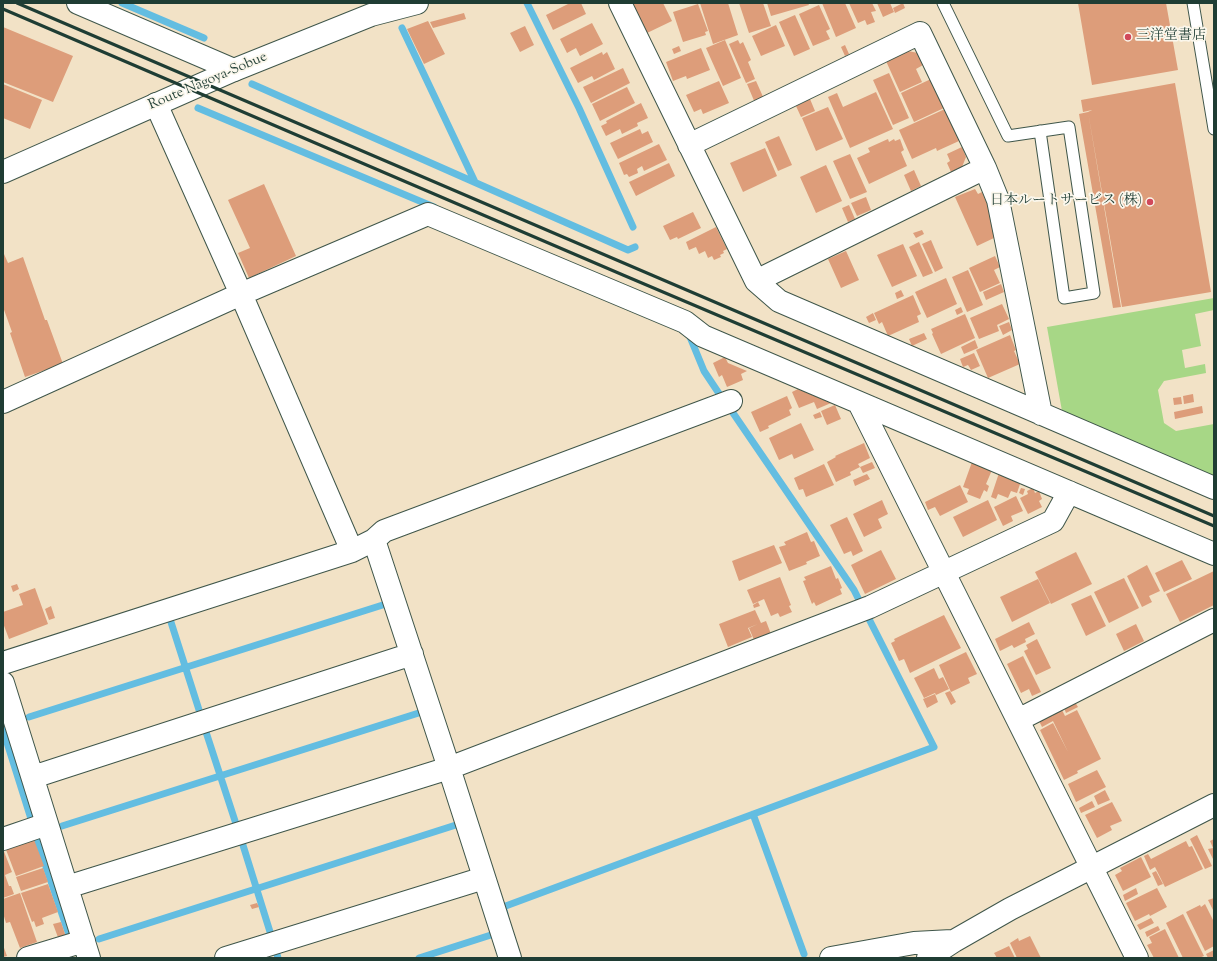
<!DOCTYPE html>
<meta charset="utf-8">
<style>
body{margin:0}
#map{position:relative;width:1217px;height:961px;overflow:hidden;background:#f2e2c6;font-family:"Sorts Mill Goudy",serif}
canvas{display:block}
.frame{position:absolute;inset:0;border:4px solid #1f3d34;pointer-events:none}
</style>
<div id="map">
<canvas width="1217" height="961"></canvas>
<div class="frame"></div>
</div>
<script>
const ctx = document.querySelector('canvas').getContext('2d');
ctx.lineJoin = 'round';
function paint(path, color) { ctx.fillStyle = color; ctx.fill(path, 'evenodd'); }
const poly = rows => new Path2D(rows.map(r => 'M' + r).join(''));
function strokePath(path, color, width, dash) { ctx.strokeStyle = color; ctx.lineWidth = width; ctx.lineCap = dash ? 'butt' : 'round'; ctx.setLineDash(dash || []); ctx.stroke(path); }
function drawText(font, color, halo, rows, align = 'center') {
  ctx.font = font + ' "Sorts Mill Goudy","Noto Serif JP",serif'; ctx.lineWidth = 3.5; ctx.setLineDash([]); ctx.textBaseline = 'middle'; ctx.strokeStyle = halo; ctx.fillStyle = color; for (const [text, x, y, turn = 0] of rows) {
    ctx.save(); ctx.translate(x, y); ctx.rotate((+turn || 0) * Math.PI / 180); ctx.textAlign = isNaN(turn) ? turn : align; if (halo) ctx.strokeText(text, 0, 0); ctx.fillText(text, 0, 0); ctx.restore();
  }
}
paint(poly([
 [1214,298,1214,310,1195,314,1201,346,1182,350,1185,368,1205,364,1206,373,1164,381,1158,390,1164,423,1176,431,1214,424,1214,476,1062,411,1047,327]
]), '#a7d786');
strokePath(poly([
 [122,3,204,38],
 [527,3,579,108,633,227],
 [402,28,475,182],
 [252,84,628,250,635,247],
 [198,108,434,207],
 [690,337,704,371,722,398],
 [731,410,854,590,860,602],
 [170,619,200,713],
 [29,717,389,603],
 [3,730,32,822],
 [206,732,237,827],
 [753,814,804,954],
 [62,826,425,711],
 [36,837,68,932],
 [242,842,271,935],
 [505,914,503,907,934,747,868,617],
 [99,939,459,824],
 [276,950,278,958],
 [419,958,494,934]
]), '#63bde1', 7);
paint(poly([
 [570,3,581,3,586,14,553,30,546,15],
 [632,3,663,3,672,21,647,33],
 [700,3,728,3,738,35,713,44],
 [739,3,763,3,771,26,749,33],
 [767,3,808,3,809,5,771,16],
 [822,3,845,3,856,28,836,37],
 [849,3,872,3,876,11,871,12,875,22,867,25,865,20,858,23],
 [877,3,890,3,894,12,883,17],
 [903,3,905,8,895,13,893,8],
 [1078,3,1166,3,1178,70,1092,85],
 [698,4,708,31,705,32,706,35,683,42,673,12],
 [819,5,830,29,826,31,830,39,813,46,799,14],
 [464,13,466,19,433,28,430,22],
 [795,15,810,49,794,56,779,22],
 [428,21,445,54,424,64,407,29],
 [592,23,603,44,580,56,576,48,567,53,560,39],
 [776,25,785,46,761,56,752,36],
 [525,26,534,45,520,52,510,33],
 [3,27,73,56,53,102,3,82],
 [725,40,741,78,723,86,706,48],
 [738,40,740,44,743,42,751,60,748,62,755,79,746,83,729,44],
 [845,45,849,54,845,56,841,47],
 [679,46,681,51,674,54,672,49],
 [701,48,710,70,687,79,686,76,673,81,666,62],
 [908,51,918,53,923,65,916,69,922,82,900,92,886,61],
 [602,52,603,55,607,52,615,69,594,80,592,76,578,83,570,68],
 [623,68,630,83,591,103,583,87],
 [889,73,909,118,893,125,873,80],
 [931,79,944,108,914,122,901,93],
 [719,81,729,103,703,114,701,109,694,112,686,95],
 [756,81,764,99,755,103,747,84],
 [1175,83,1211,292,1122,307,1088,112,1092,110,1083,112,1081,100],
 [3,84,42,100,30,129,3,118],
 [627,87,635,103,600,121,592,104],
 [876,92,893,129,850,148,828,97,837,93,843,107],
 [810,99,815,111,801,117,796,106],
 [641,103,648,118,637,123,638,126,622,134,620,129,606,136,601,126,607,123,606,121],
 [828,107,843,139,816,151,802,118],
 [945,109,959,141,937,151,936,148,912,159,899,130],
 [1088,112,1121,307,1113,308,1079,114],
 [640,129,642,134,648,131,653,142,618,159,610,143],
 [779,136,792,165,778,171,765,142],
 [888,139,889,142,894,139,895,141,900,139,904,150,901,152,907,166,869,184,857,158,870,152,868,148],
 [659,144,667,160,644,171,642,166,637,169,638,173,629,177,627,174,624,175,619,163],
 [962,147,966,157,962,167,951,172,947,163,950,161,947,154],
 [765,148,777,176,743,192,730,163],
 [850,154,867,192,850,199,833,161],
 [669,163,675,176,636,196,629,182],
 [826,165,842,201,816,213,800,177],
 [914,170,921,186,911,191,904,175],
 [264,184,296,256,249,278,238,253,250,248,228,200],
 [975,189,978,194,982,192,989,208,994,238,977,246,955,197],
 [866,197,871,210,857,216,851,203],
 [849,205,855,219,848,222,842,208],
 [693,212,701,228,678,239,677,237,670,240,663,226],
 [716,227,727,249,723,251,724,253,720,255,721,257,714,260,712,256,708,258,705,251,699,254,696,247,689,250,686,242],
 [922,230,924,234,916,238,913,233],
 [931,240,943,268,935,272,922,244],
 [919,242,933,273,923,277,909,247],
 [903,244,917,276,892,287,877,255],
 [846,251,859,280,841,288,828,259],
 [3,254,4,254,8,263,23,257,45,320,47,320,63,364,25,377,10,333,12,332,3,307],
 [995,256,1000,267,994,270,1000,283,980,292,969,268],
 [968,270,983,305,967,312,952,277],
 [946,278,957,304,927,318,915,292],
 [1001,284,1004,292,986,300,983,292],
 [901,290,904,296,897,299,895,293],
 [913,295,921,314,917,316,919,322,888,336,882,322,879,324,874,313],
 [1002,304,1009,319,997,325,999,331,979,339,970,318],
 [961,307,963,312,957,315,955,310],
 [873,313,876,320,869,323,866,317],
 [965,314,975,338,941,354,932,334,933,333,931,329],
 [1009,322,1012,330,1003,335,999,326],
 [924,333,927,339,912,346,909,339],
 [1010,335,1016,350,1014,351,1020,364,988,378,976,350],
 [975,340,978,348,964,354,961,347],
 [974,353,980,366,971,370,968,365,963,367,960,359],
 [725,357,728,363,747,371,741,374,743,380,727,387,722,375,719,377,713,363],
 [798,389,831,403,817,409,814,402,799,408,792,392],
 [1193,394,1194,402,1184,404,1183,396],
 [787,396,792,408,789,410,791,415,768,426,769,428,760,432,751,412],
 [1181,397,1182,404,1174,405,1173,398],
 [835,405,841,419,827,425,821,411],
 [1202,406,1203,413,1175,419,1174,412],
 [820,412,822,417,815,419,813,415],
 [801,423,814,450,794,459,792,454,779,460,769,438],
 [864,443,870,458,858,464,860,467,872,462,875,468,863,473,860,467,850,472,851,475,836,482,827,462,836,457,835,456],
 [972,462,992,470,986,484,989,486,987,492,984,490,980,499,967,494,969,489,963,487],
 [824,464,834,485,806,497,803,489,799,490,794,478],
 [999,473,1021,481,1017,493,1011,491,1008,498,998,494,996,499,991,497],
 [867,474,870,479,855,486,853,480],
 [960,485,968,502,940,516,935,507,928,510,925,502],
 [1021,488,1025,489,1023,495,1019,493],
 [1033,488,1035,493,1039,491,1042,499,1039,501,1042,507,1028,514,1020,498,1028,494,1027,491],
 [1016,496,1023,511,1011,516,1013,521,1003,526,994,507],
 [882,500,888,514,878,519,882,528,864,537,853,514],
 [988,500,997,520,963,537,953,517],
 [847,517,863,551,853,556,851,551,844,554,830,525],
 [807,532,811,542,814,541,820,556,806,562,807,564,789,571,779,547,786,545,784,542],
 [774,545,782,563,739,581,732,561],
 [881,550,896,579,865,594,851,565],
 [1076,552,1092,584,1051,604,1035,572],
 [1182,560,1192,579,1164,592,1155,573],
 [1147,565,1160,591,1149,596,1152,602,1142,607,1127,576],
 [831,566,836,579,838,578,842,588,840,589,842,594,816,606,814,602,812,604,803,581,806,580,804,577],
 [1214,571,1214,605,1180,622,1166,594],
 [780,577,791,605,789,606,792,612,780,617,778,613,771,616,764,599,753,604,747,590],
 [1124,578,1139,608,1109,623,1094,592],
 [1038,579,1050,603,1012,622,1000,597],
 [17,584,19,589,13,592,11,586],
 [35,588,48,624,9,639,3,623,3,612,23,605,19,594],
 [1091,595,1106,626,1086,636,1071,604],
 [758,602,760,606,754,608,753,605],
 [51,606,55,618,49,620,45,609],
 [755,610,761,623,766,621,771,634,754,640,749,628,758,624,748,628,752,637,728,647,719,624],
 [944,615,961,648,910,673,904,659,899,661,891,643,895,641,894,639],
 [1029,622,1035,634,1025,639,1026,642,1014,648,1012,645,1000,651,995,639],
 [1136,624,1144,641,1124,651,1116,634],
 [1037,639,1051,668,1036,675,1024,651,1028,649,1026,645],
 [966,652,977,674,968,678,970,683,951,692,939,665],
 [1023,656,1041,692,1032,696,1029,689,1021,693,1007,664],
 [934,668,939,679,943,677,949,689,936,695,935,693,924,698,914,678],
 [950,691,956,702,951,705,945,693],
 [935,694,938,702,927,708,923,699],
 [1075,702,1078,707,1066,713,1064,708],
 [1061,708,1065,716,1077,710,1101,759,1077,771,1078,773,1064,780,1040,730,1053,723,1068,752,1053,721,1042,727,1038,719],
 [1097,770,1106,787,1076,802,1068,784],
 [1105,790,1110,800,1098,805,1094,796],
 [1092,801,1095,807,1081,813,1079,808],
 [1112,802,1122,821,1110,826,1112,830,1097,838,1085,815],
 [1197,835,1212,866,1205,869,1190,839],
 [33,837,44,866,16,876,5,847],
 [1214,839,1214,861,1208,849,1213,848,1210,841],
 [1186,841,1189,847,1192,846,1203,869,1165,887,1155,867,1150,870,1144,856,1148,854,1151,859],
 [3,849,12,872,5,875,9,886,11,886,14,894,3,898],
 [1141,857,1151,877,1123,891,1115,875,1122,871,1120,868],
 [43,868,48,882,21,891,16,877],
 [1156,871,1163,884,1158,886,1152,873],
 [48,884,58,912,42,918,44,924,36,927,34,921,32,922,21,893],
 [1136,888,1138,894,1125,901,1123,895],
 [1157,888,1167,907,1150,916,1149,914,1135,921,1126,903],
 [20,893,37,942,20,948,10,922,6,923,3,913,3,899],
 [1214,898,1214,912,1208,900],
 [257,903,259,907,252,909,250,905],
 [1205,904,1214,922,1214,946,1205,951,1186,912,1200,905,1201,907],
 [1183,914,1204,956,1199,958,1183,958,1166,923],
 [1151,918,1154,923,1140,930,1137,925],
 [61,922,66,937,59,940,53,924],
 [1158,926,1160,930,1147,937,1145,932],
 [1165,929,1179,958,1154,958,1147,945,1152,943,1149,937],
 [1030,936,1041,958,1017,958,1010,943,1018,938,1019,941],
 [3,945,7,956,3,957],
 [1009,946,1015,958,997,958,994,953],
 [1214,950,1214,958,1208,958,1206,954]
]), '#dd9d7a');
const service = poly([
 [943,3,1008,136,1069,127,1094,293,1064,298,1040,131],
 [1193,3,1214,129]
]);
const minor = poly([
 [620,3,756,281,779,301,1214,488],
 [156,104,241,294,352,551],
 [689,145,920,33,985,168,998,200,1041,414],
 [756,281,985,168],
 [3,402,241,294,428,214,685,322,703,336,1214,554],
 [859,403,1137,958],
 [374,540,449,768,510,958],
 [3,663,352,551,374,540,384,531,731,401],
 [3,683,89,958],
 [1018,720,1214,620],
 [33,777,412,654],
 [3,839,47,824],
 [67,887,449,768,870,607,1053,521,1069,492],
 [28,958,84,941],
 [226,958,484,878],
 [831,958,914,943,952,941],
 [928,958,954,941,1010,909,1214,805]
]);
const tertiary = poly([
 [78,3,234,70]
]);
const primary = poly([
 [3,172,234,70,371,15,417,3]
]);
strokePath(service, '#3f564a', 13);
strokePath(minor, '#3f564a', 24);
strokePath(tertiary, '#3f564a', 24);
strokePath(primary, '#3f564a', 24);
strokePath(service, '#fff', 11);
strokePath(minor, '#fff', 22);
strokePath(tertiary, '#fff', 22);
strokePath(primary, '#fff', 22);
strokePath(poly([
 [17,3,1214,516],
 [3,9,623,275,1214,526]
]), '#1f3d34', 3);
for (const [x, y, r, color] of [
 [1128,37,4,"#d1495b"],
 [1150,202,4,"#d1495b"]
]) { const dot = new Path2D(); dot.arc(x, y, r, 0, 2 * Math.PI); ctx.fillStyle = color; ctx.fill(dot); strokePath(dot, '#fbf7ec', 1.5); }
drawText('14px', '#1f3d34', '#fbf7ec', [
 ["三洋堂書店",1136,37],
 ["日本ルートサービス (株)",1142,202,"right"]
], 'left');
drawText('14px', '#1f3d34', '#fbf7ec', [
 ["Route Nagoya-Sobue",208,82,-23]
]);
</script>
